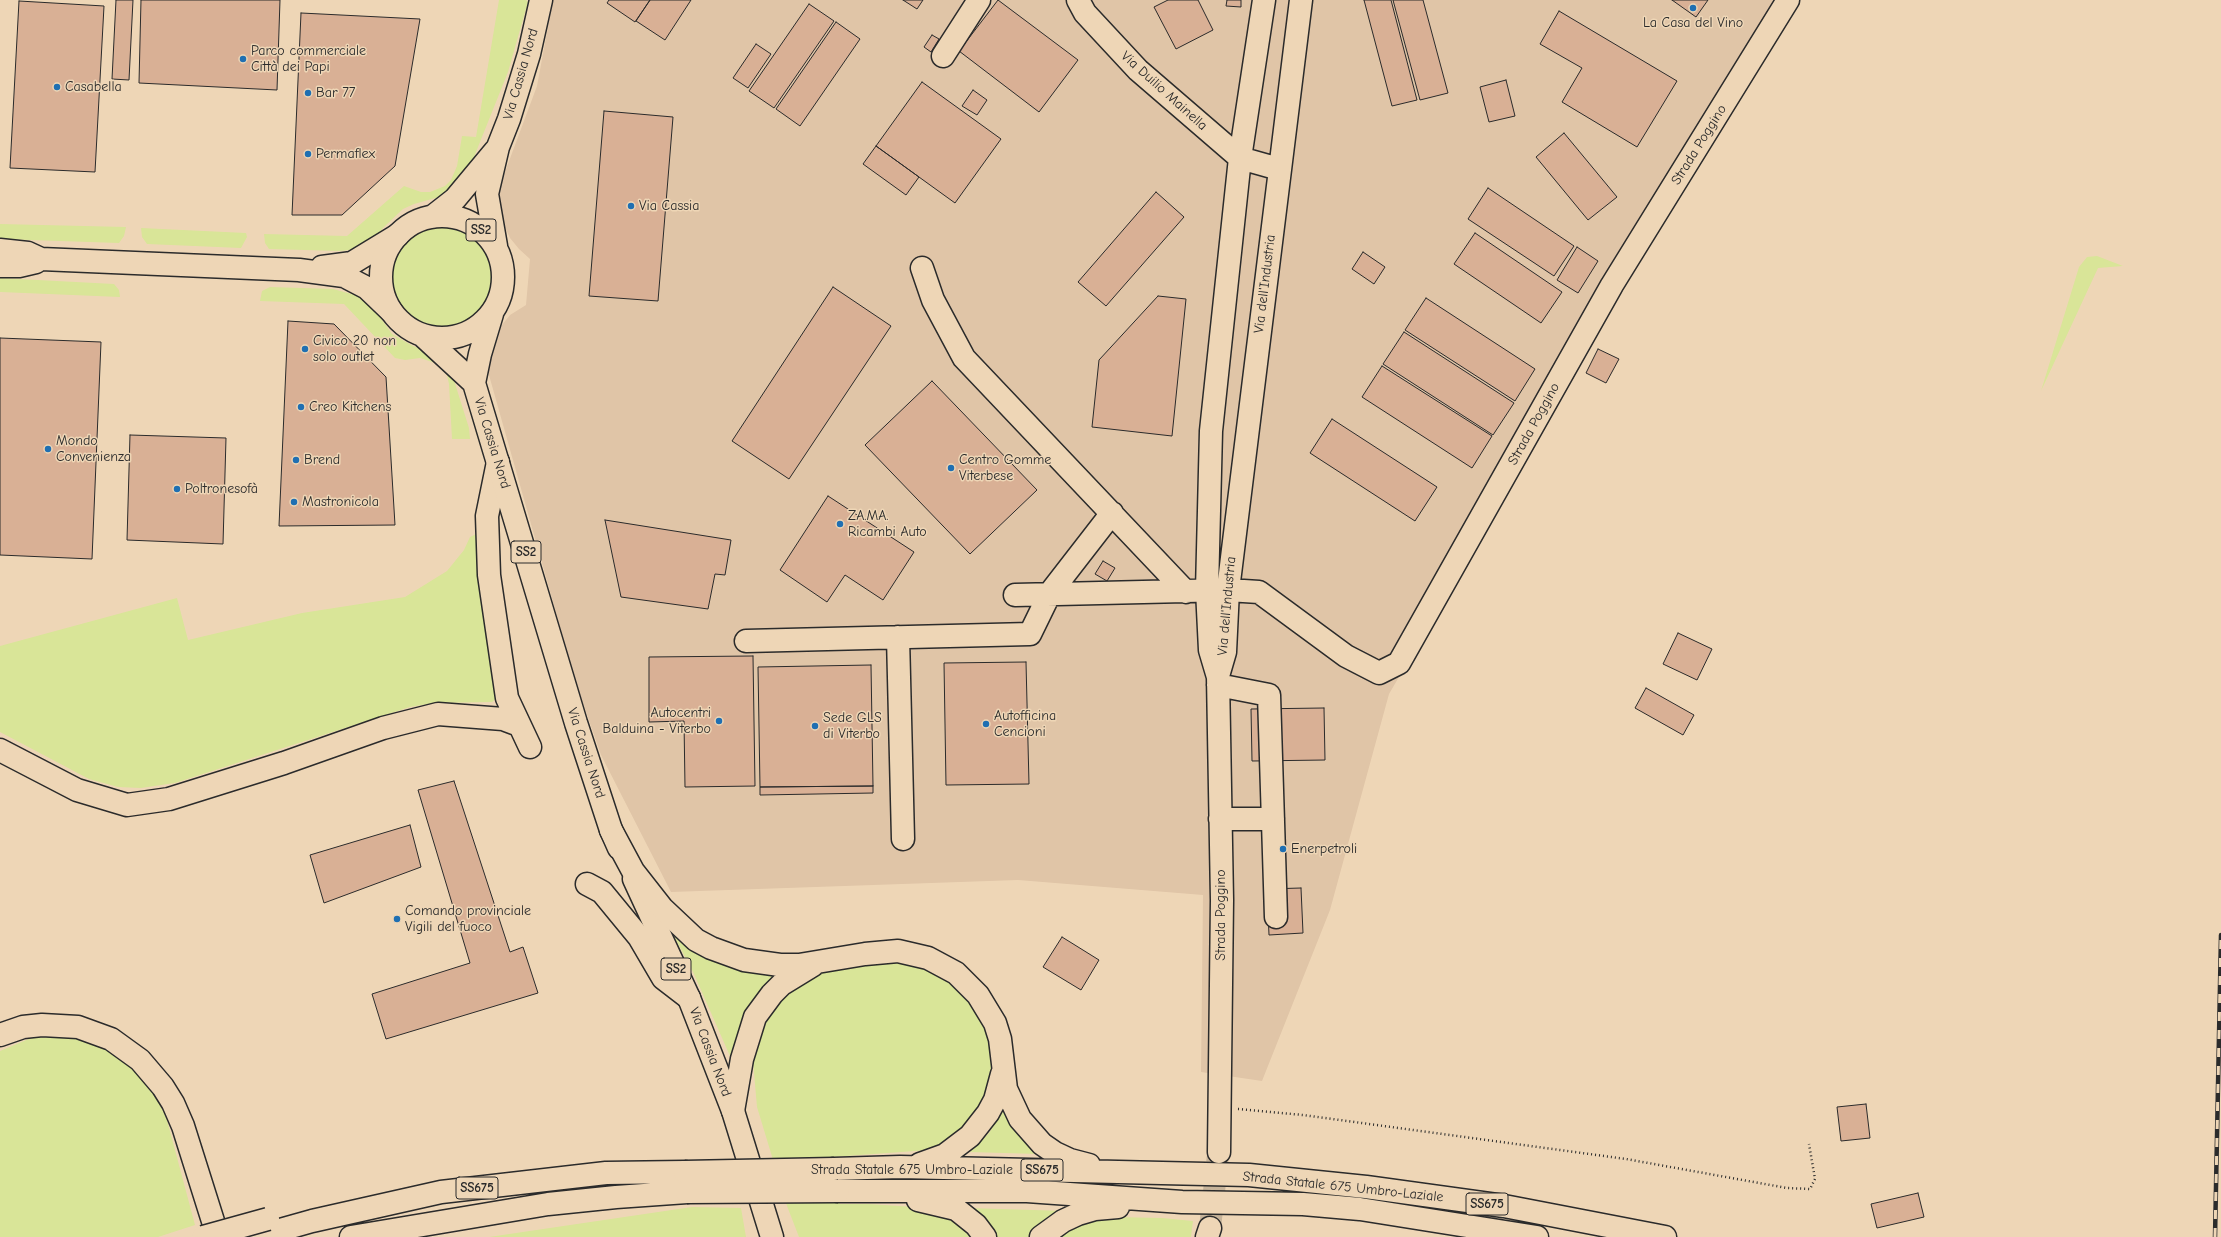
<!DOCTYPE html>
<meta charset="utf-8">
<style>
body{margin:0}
canvas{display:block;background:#eed6b6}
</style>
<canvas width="2221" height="1237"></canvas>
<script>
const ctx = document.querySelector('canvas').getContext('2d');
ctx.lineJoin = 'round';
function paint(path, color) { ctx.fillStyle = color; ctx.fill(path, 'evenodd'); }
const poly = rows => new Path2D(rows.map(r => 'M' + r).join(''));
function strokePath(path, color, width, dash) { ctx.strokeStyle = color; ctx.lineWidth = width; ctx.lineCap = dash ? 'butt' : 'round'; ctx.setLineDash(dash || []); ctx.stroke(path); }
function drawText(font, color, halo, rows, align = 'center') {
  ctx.font = font + ' "Comic Neue",sans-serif'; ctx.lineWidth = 3; ctx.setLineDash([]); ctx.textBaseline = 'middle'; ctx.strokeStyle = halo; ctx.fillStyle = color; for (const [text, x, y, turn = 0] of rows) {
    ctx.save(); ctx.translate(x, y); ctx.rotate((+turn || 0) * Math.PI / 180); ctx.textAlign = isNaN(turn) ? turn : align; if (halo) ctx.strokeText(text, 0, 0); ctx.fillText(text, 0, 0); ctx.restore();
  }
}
paint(poly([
 [553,0,1796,0,1616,293,1448,593,1389,694,1330,910,1262,1081,1201,1072,1203,895,1018,880,671,892,601,755,575,680,487,368,493,336,510,315,526,305,530,259,519,249,510,238,504,225,498,202,502,180,537,86]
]), '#e0c5a7');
paint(poly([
 [499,0,526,0,528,2,508,72,464,182,439,197,414,204,403,209,383,228,371,243,357,249,340,251,269,249,265,243,264,234,347,236,404,186,421,192,430,192,445,186,451,180,457,166,462,136,476,137],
 [0,224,126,227,124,236,119,243,0,239],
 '392 278a52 52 0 1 1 104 0a52 52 0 1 1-104 0Z',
 [141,228,246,233,247,237,241,248,147,244,142,237],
 [2097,256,2123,266,2098,268,2041,391,2079,267,2087,257],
 [0,278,114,284,119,290,120,297,0,292],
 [270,287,333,289,359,296,375,310,392,334,413,346,429,352,452,374,469,428,470,439,452,439,449,384,447,375,435,363,420,358,405,360,395,358,344,304,260,301,262,291],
 [478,533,498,697,492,702,434,703,410,707,175,783,141,788,118,787,89,779,0,732,0,646,177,598,188,640,302,613,405,597,447,571,464,550,470,537],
 [667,923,780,971,733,1063,694,974],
 [898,962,925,968,950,981,970,1001,985,1027,989,1041,993,1073,988,1097,954,1140,929,1150,832,1157,840,1204,869,1204,914,1207,942,1215,952,1220,971,1237,799,1237,787,1206,757,1107,753,1061,761,1034,766,1022,780,1001,809,979,820,973,866,964],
 [73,1036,112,1051,132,1067,157,1098,167,1120,195,1225,158,1237,0,1237,0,1051,31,1038],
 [1004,1108,1038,1154,970,1152,989,1133],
 [692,1207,741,1208,746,1237,489,1237],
 [968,1208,1066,1211,1031,1237,993,1237],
 [1113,1217,1162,1218,1193,1221,1191,1237,1057,1237,1082,1224]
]), '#d9e598');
const building = poly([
 [116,0,133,0,129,80,112,79,116,0],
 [141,0,280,0,277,90,139,83,141,0],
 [609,0,650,0,635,22,607,3,609,0],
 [650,0,691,0,665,40,636,21,650,0],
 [903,0,923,0,917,9,903,0],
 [998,0,1078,60,1039,112,959,51,998,0],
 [1168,0,1198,0,1213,30,1176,49,1154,7,1168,0],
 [1227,0,1241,0,1241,7,1226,6,1227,0],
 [1364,0,1391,0,1417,100,1392,106,1364,0],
 [1393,0,1423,0,1448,93,1420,100,1393,0],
 [1672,0,1708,0,1696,17,1672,0],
 [19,1,104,6,95,172,10,168,19,1],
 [809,4,834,21,774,108,749,91,809,4],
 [1559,11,1677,81,1637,147,1562,102,1582,68,1540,44,1559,11],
 [301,13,420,19,395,166,342,215,292,215,301,13],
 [836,22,860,39,800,126,776,109,836,22],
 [932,35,939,39,931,52,924,47,932,35],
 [756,44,771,54,748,88,733,78,756,44],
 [1506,80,1515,116,1489,122,1480,87,1506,80],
 [922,82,1001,139,955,203,876,146,922,82],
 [973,90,987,100,977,115,962,106,973,90],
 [604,111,673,117,658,301,589,296,604,111],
 [1564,133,1617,197,1588,220,1536,157,1564,133],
 [876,146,919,177,906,195,863,164,876,146],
 [1488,188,1574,246,1554,276,1468,219,1488,188],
 [1156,192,1184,217,1106,306,1078,282,1156,192],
 [1475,233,1562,292,1541,323,1454,264,1475,233],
 [1577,247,1598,261,1578,293,1557,280,1577,247],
 [1363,252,1385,267,1374,284,1352,269,1363,252],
 [833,287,891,326,789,479,732,441,833,287],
 [1158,296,1186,299,1172,436,1092,427,1099,360,1158,296],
 [1426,298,1535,369,1515,401,1405,330,1426,298],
 [288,321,334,324,386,377,395,525,279,526,288,321],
 [1404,332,1514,403,1493,435,1383,364,1404,332],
 [0,338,101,342,92,559,0,555,0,338],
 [1598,349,1619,359,1606,383,1586,373,1598,349],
 [1382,366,1492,436,1472,468,1362,397,1382,366],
 [932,381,1037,490,970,554,865,445,932,381],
 [1332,419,1437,487,1415,521,1310,453,1332,419],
 [130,435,226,438,223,544,127,540,130,435],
 [828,496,914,552,883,600,845,575,827,602,780,570,828,496],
 [605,520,731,540,725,575,715,574,708,609,621,597,605,520],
 [1103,561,1115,568,1107,581,1095,574,1103,561],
 [1678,633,1712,649,1697,680,1663,664,1678,633],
 [753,656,755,786,685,787,684,721,649,722,649,657,753,656],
 [1026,662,1029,784,946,785,944,663,1026,662],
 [871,665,873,786,760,787,758,667,871,665],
 [1646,688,1694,715,1683,735,1635,708,1646,688],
 [1324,708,1325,760,1252,761,1251,709,1324,708],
 [454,781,510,952,523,947,538,993,386,1039,372,994,470,963,418,790,454,781],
 [873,786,873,793,760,795,760,787,873,786],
 [410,825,421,867,324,903,310,855,410,825],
 [1301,888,1303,933,1269,935,1267,889,1301,888],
 [1062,937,1099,960,1081,990,1043,967,1062,937],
 [1866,1104,1870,1138,1841,1141,1837,1107,1866,1104],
 [1918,1193,1924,1217,1877,1228,1871,1204,1918,1193]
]);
paint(building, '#d9b095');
strokePath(building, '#2b2b2b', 1);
strokePath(poly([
 [1210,1228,1218,1155]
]), '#c7b49a', 22, [22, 11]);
const minor = poly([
 [1078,0,1085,13,1138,70,1240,158,1279,169],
 [943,56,979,0],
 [0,250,28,253,41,259,299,270,344,276,367,288,391,311],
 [0,266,19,266,36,262],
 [322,267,352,263,398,235],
 [922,268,933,300,964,358,1186,592],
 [498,462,487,516,489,575,507,698,530,747],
 [1015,595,1228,590,1259,592,1346,656,1379,673,1399,663,1612,285,1788,0],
 [898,637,903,839],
 [746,641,1030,634,1050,593,1112,513],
 [1218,676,1225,652,1228,590,1301,0],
 [1218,685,1269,695,1276,917],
 [0,750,77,790,127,805,169,799,284,763,383,728,438,714,503,719,519,725],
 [1220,819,1273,819],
 [587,884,602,892,639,937,663,978,689,998],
 [1219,1152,1222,900,1218,677,1210,650,1207,590,1211,431,1240,158,1264,0],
 [1207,1237,1210,1228]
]);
const major = poly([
 '381 277a61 61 0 1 1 122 0a61 61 0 1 1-122 0Z',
 [432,217,455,199,495,151],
 [496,246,487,194,498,147,509,119,529,54,541,0],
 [422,335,474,383,576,723,611,830,619,848],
 [474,383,480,354,492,314],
 [634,879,689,998,733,1111,772,1237]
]);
const highway = poly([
 [611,830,633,871,662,908,696,940,711,948,744,960,780,965,799,965,865,954,898,951,928,958,956,973,978,995,995,1023,1000,1039,1006,1089,1020,1119,1042,1144,1055,1153,1070,1160,1089,1165],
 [0,1035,23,1027,42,1025,78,1027,111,1039,140,1060,163,1087,173,1103,183,1126,218,1237],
 [733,1111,742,1059,755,1017,772,994,782,984,813,965],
 [920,1164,945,1155,970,1136,988,1113,995,1100,1002,1074],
 [834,1169,900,1167,1249,1175,1366,1187,1504,1206,1665,1237],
 [838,1191,1027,1191,1182,1202,1303,1204,1360,1209,1537,1237],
 [918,1200,956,1209,976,1225,985,1237],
 [255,1237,312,1221,441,1192,606,1173,685,1172],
 [351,1237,548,1204,616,1197,687,1192],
 [1041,1237,1063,1221,1078,1214,1095,1209,1118,1207]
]);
strokePath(minor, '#2b2b2b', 25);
strokePath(major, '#2b2b2b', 25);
strokePath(highway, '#2b2b2b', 25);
strokePath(poly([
 [1238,1109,1303,1115,1626,1159,1787,1188,1810,1189,1815,1179,1809,1144]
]), '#2b2b2b', 2.5, [1, 3]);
strokePath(minor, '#eed6b6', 22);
strokePath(major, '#eed6b6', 22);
strokePath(highway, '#eed6b6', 22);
const rail = poly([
 [2215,1237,2221,935]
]);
strokePath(rail, '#2b2b2b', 4.5);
strokePath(rail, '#eed6b6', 3, [9]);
const highwayBridge = poly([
 [685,1172,834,1169],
 [687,1192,838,1191],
 [203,1237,268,1219]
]);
strokePath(highwayBridge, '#2b2b2b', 25, []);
strokePath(highwayBridge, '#eed6b6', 22);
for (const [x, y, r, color] of [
 [1693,8,4,"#1f6fb2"],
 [243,59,4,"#1f6fb2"],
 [57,87,4,"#1f6fb2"],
 [308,93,4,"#1f6fb2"],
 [308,154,4,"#1f6fb2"],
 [631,206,4,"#1f6fb2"],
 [305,349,4,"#1f6fb2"],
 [301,407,4,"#1f6fb2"],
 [48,449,4,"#1f6fb2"],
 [296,460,4,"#1f6fb2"],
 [951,468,4,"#1f6fb2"],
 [177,489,4,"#1f6fb2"],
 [294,502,4,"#1f6fb2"],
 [840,524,4,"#1f6fb2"],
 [719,721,4,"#1f6fb2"],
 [986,724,4,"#1f6fb2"],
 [815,726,4,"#1f6fb2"],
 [1283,849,4,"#1f6fb2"],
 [397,919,4,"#1f6fb2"]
]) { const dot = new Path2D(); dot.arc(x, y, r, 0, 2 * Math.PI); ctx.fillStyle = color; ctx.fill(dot); strokePath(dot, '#eed6b6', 1.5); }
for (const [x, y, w] of [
 [481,230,30],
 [526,552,30],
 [676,969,30],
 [1042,1170,42],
 [477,1188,42],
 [1487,1204,42]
]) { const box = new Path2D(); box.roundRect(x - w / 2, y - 11, w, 22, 3); ctx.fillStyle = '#eed6b6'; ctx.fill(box); strokePath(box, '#2b2b2b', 1); }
drawText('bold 13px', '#2b2b2b', null, [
 ["SS2",481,230],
 ["SS2",526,552],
 ["SS2",676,969],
 ["SS675",1042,1170],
 ["SS675",477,1188],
 ["SS675",1487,1204]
]);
drawText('14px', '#2b2b2b', '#eed6b6', [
 ["La Casa del Vino",1693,23,"center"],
 ["Parco commerciale",251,51],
 ["Città dei Papi",251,67],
 ["Casabella",65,87],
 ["Bar 77",316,93],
 ["Permaflex",316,154],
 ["Via Cassia",639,206],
 ["Civico 20 non",313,341],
 ["solo outlet",313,357],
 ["Creo Kitchens",309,407],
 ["Mondo",56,441],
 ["Convenienza",56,457],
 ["Brend",304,460],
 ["Centro Gomme",959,460],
 ["Viterbese",959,476],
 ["Poltronesofà",185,489],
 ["Mastronicola",302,502],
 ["ZA.MA.",848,516],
 ["Ricambi Auto",848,532],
 ["Autocentri",711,713,"right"],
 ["Balduina - Viterbo",711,729,"right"],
 ["Autofficina",994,716],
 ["Cencioni",994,732],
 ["Sede GLS",823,718],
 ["di Viterbo",823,734],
 ["Enerpetroli",1291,849],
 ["Comando provinciale",405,911],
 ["Vigili del fuoco",405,927]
], 'left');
drawText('14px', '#2b2b2b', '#eed6b6', [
 ["Via Cassia Nord",521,74,-74],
 ["Via Duilio Mainella",1164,91,42],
 ["Strada Poggino",1699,145,-58],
 ["Via dell'Industria",1265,284,-83],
 ["Strada Poggino",1534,424,-61],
 ["Via Cassia Nord",492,443,73],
 ["Via dell'Industria",1227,606,-85],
 ["Via Cassia Nord",586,753,72],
 ["Strada Poggino",1221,915,-90],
 ["Via Cassia Nord",710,1052,69],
 ["Strada Statale 675 Umbro-Laziale",912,1170],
 ["Strada Statale 675 Umbro-Laziale",1343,1187,6]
]);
</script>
